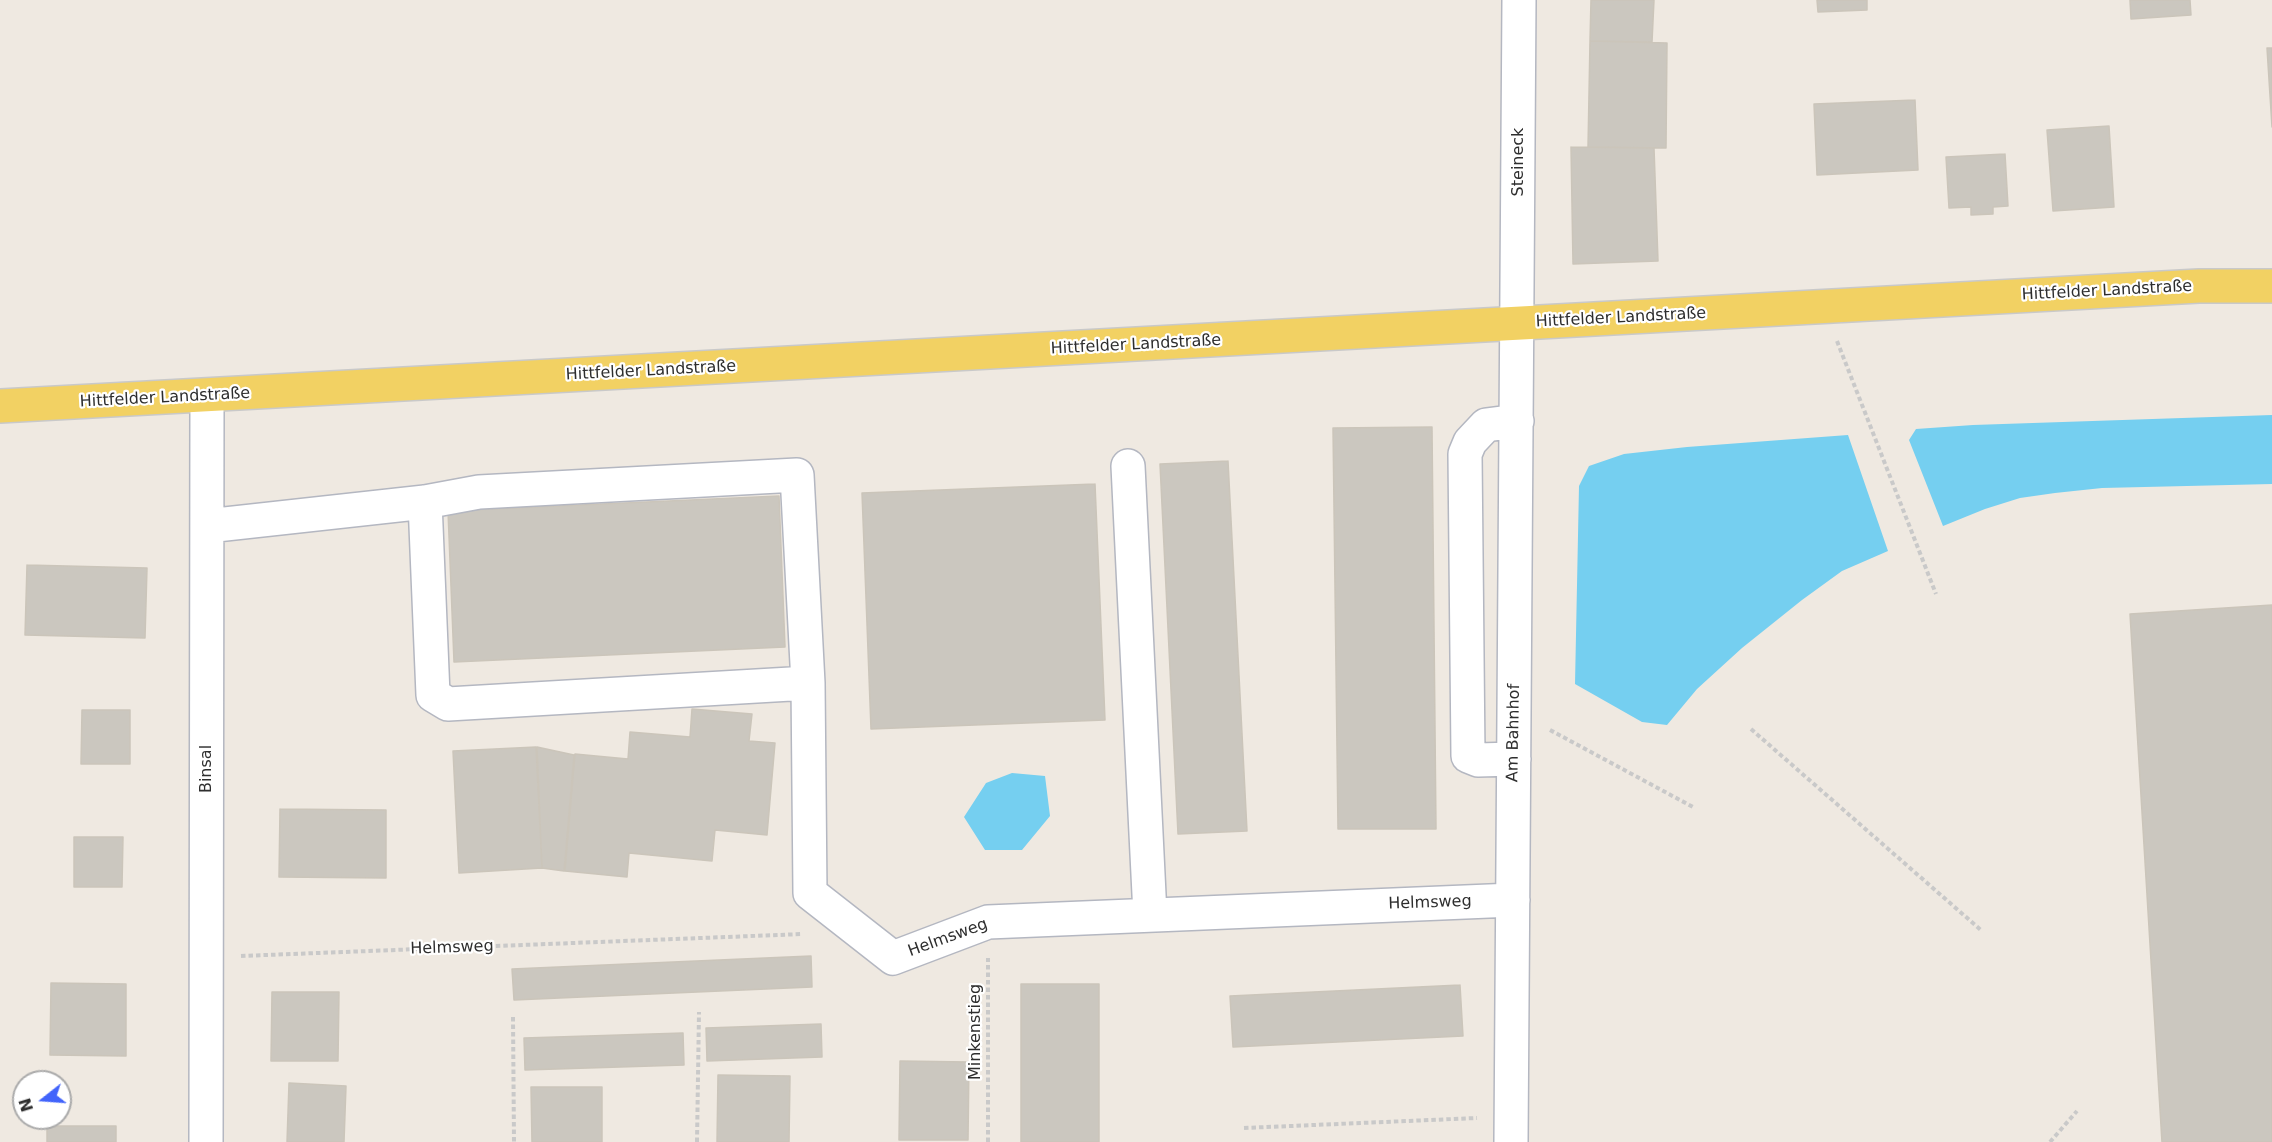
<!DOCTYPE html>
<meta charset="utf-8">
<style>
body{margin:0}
#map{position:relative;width:2272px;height:1142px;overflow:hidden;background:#efe9e1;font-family:"DejaVu Sans",sans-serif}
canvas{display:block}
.north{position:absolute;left:12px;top:1070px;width:60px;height:60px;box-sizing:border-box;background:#fff;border:2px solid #ababab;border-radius:50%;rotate:253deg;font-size:16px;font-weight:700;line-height:24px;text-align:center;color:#2e2e2e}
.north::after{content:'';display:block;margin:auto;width:21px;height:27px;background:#4264fb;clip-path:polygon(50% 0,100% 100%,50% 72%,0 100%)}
</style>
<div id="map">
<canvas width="2272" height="1142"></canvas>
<div class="north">N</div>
</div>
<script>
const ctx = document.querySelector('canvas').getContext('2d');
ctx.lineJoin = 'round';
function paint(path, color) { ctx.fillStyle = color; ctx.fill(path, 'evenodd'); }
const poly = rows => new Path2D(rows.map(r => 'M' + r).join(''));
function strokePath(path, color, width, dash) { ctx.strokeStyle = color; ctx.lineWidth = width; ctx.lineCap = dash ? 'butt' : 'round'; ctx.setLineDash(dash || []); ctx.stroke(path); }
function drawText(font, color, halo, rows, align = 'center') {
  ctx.font = font + ' "DejaVu Sans",sans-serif'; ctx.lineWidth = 4.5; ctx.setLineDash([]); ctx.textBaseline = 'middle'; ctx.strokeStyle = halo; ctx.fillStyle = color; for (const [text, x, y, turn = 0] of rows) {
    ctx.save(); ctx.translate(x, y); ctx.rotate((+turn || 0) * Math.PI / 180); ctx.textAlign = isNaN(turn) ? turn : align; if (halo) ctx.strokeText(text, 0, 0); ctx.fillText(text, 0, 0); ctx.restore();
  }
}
paint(poly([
 [2272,415,2272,484,2102,488,2055,493,2020,498,1985,509,1943,526,1909,440,1916,429,1973,425],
 [1848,435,1888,551,1842,571,1802,600,1742,648,1697,689,1667,725,1642,722,1575,684,1579,486,1589,466,1624,454,1687,447],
 [1012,773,1045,776,1050,816,1022,850,985,850,964,817,986,783]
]), '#75cff0');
const building = poly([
 [1591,0,1654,0,1652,42,1590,41,1591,0],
 [1817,0,1867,0,1867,10,1818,12,1817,0],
 [2130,0,2190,0,2191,15,2131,19,2130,0],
 [1590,41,1667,43,1666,148,1588,147,1590,41],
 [2267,48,2272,48,2272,127,2267,48],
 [1915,100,1918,170,1817,175,1814,104,1915,100],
 [2109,126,2114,207,2053,211,2047,130,2109,126],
 [1571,147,1654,148,1658,261,1573,264,1571,147],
 [2005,154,2008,206,1993,207,1993,214,1971,215,1971,207,1949,208,1946,157,2005,154],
 [1432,427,1436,829,1338,829,1333,428,1432,427],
 [1228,461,1247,831,1178,834,1160,464,1228,461],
 [1095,484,1105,720,871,729,862,493,1095,484],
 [779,496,785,647,454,662,448,511,779,496],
 [27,565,147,568,145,638,25,635,27,565],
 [2272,605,2272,1142,2162,1142,2130,614,2272,605],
 [692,709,752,714,749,741,775,743,767,835,715,830,712,861,629,853,627,877,565,871,575,754,628,759,630,732,690,737,692,709],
 [82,710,130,710,130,764,81,764,82,710],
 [536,747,542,868,459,873,453,751,536,747],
 [537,747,574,755,564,871,542,868,537,747],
 [280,809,386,810,386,878,279,877,280,809],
 [74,837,123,837,122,887,74,887,74,837],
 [811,956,812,987,514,1000,512,969,811,956],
 [51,983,126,984,126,1056,50,1055,51,983],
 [1021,984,1099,984,1099,1142,1021,1142,1021,984],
 [1460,985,1463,1036,1233,1047,1230,996,1460,985],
 [272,992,339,992,338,1061,271,1061,272,992],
 [821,1024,822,1057,707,1061,706,1028,821,1024],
 [683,1033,684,1065,525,1070,524,1038,683,1033],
 [900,1061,969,1062,968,1140,899,1140,900,1061],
 [718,1075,790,1076,789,1142,717,1142,718,1075],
 [289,1083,346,1086,344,1142,287,1142,289,1083],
 [531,1087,602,1087,602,1142,532,1142,531,1087],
 [47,1126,116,1126,116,1142,47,1142,47,1126]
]);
paint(building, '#cbc7bf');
strokePath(building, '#cbc5ba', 1.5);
const minor = poly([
 [1128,466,1150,915],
 [425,502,433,695,448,704,808,683],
 [207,526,425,502,479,492,797,475,808,683,810,893,893,958,988,922,1513,900],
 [1514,759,1478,760,1468,756,1465,454,1470,442,1486,425,1517,421],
 [206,1142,207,396],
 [1511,1142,1519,0]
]);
const major = poly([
 [0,406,2199,286,2272,286]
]);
strokePath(minor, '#b4b7c1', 36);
strokePath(major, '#c9c9c9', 36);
strokePath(poly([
 [1837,341,1936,594],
 [1751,729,1982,931],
 [1550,730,1693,807],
 [241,956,803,934],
 [513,1017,514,1142],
 [1244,1128,1477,1118],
 [697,1142,699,1012],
 [988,1142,988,958],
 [2050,1142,2077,1111]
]), '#c9c9c9', 4, [4.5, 3]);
strokePath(minor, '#fff', 33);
strokePath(major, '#f2d163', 33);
drawText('16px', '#2e2e2e', '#fff', [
 ["Steineck",1519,162,-90],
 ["Hittfelder Landstraße",2107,291,-3],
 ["Hittfelder Landstraße",1621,318,-3],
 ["Hittfelder Landstraße",1136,345,-3],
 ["Hittfelder Landstraße",651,371,-3],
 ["Hittfelder Landstraße",165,398,-3],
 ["Am Bahnhof",1514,733,-89],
 ["Binsal",207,769,-90],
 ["Helmsweg",1430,903,-2],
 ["Helmsweg",948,938,-20],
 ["Helmsweg",452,948,-2],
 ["Minkenstieg",976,1032,-90]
]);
</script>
